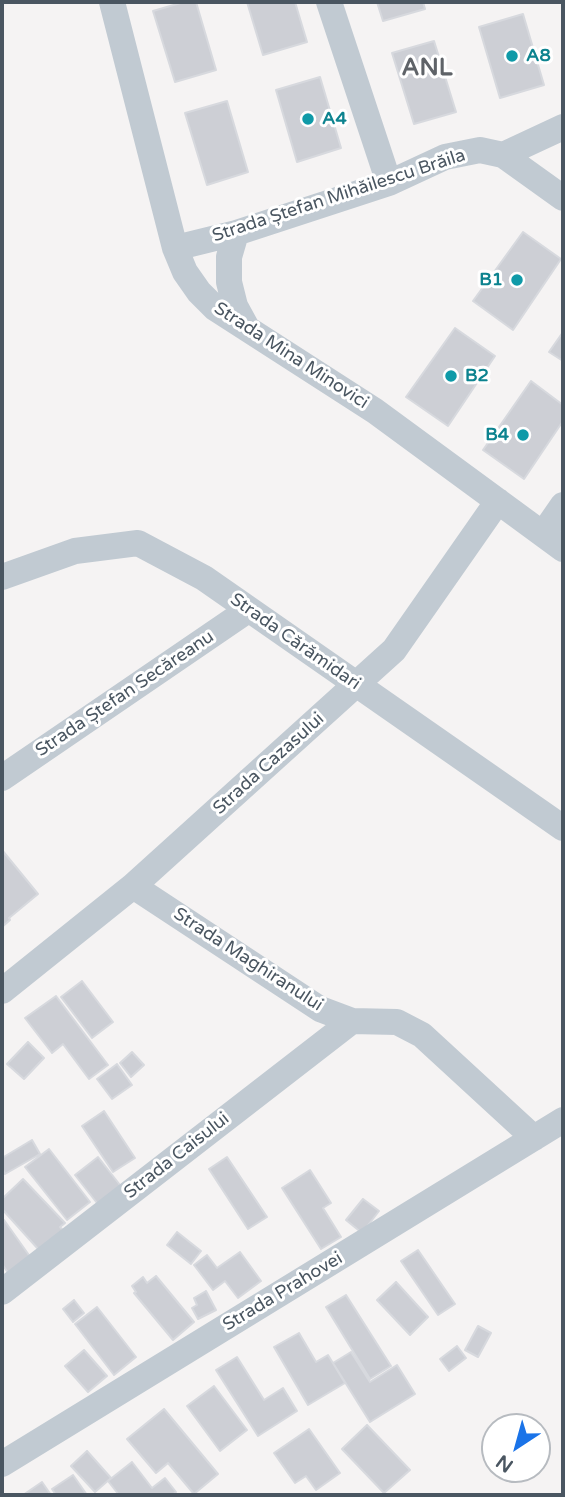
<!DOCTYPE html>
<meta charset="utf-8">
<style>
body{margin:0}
#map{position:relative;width:565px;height:1497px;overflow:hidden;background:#f5f3f3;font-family:"Varela Round",sans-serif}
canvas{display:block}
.frame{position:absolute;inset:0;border:4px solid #4a5661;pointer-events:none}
.north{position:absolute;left:481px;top:1413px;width:70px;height:70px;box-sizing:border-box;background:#fff;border:2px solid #b7bbc0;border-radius:50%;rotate:216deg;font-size:19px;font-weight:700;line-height:28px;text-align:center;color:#4a5661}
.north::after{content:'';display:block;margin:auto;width:24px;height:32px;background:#1a73e8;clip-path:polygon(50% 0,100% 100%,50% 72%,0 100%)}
</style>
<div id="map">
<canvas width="565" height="1497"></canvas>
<div class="frame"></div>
<div class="north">N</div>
</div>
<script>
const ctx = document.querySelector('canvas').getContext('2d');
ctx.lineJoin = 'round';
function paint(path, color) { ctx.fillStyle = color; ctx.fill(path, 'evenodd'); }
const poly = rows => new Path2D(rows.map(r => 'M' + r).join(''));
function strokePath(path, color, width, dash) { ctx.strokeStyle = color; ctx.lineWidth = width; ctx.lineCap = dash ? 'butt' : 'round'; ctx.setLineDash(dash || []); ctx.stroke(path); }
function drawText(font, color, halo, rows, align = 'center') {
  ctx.font = font + ' "Varela Round",sans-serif'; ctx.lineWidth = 6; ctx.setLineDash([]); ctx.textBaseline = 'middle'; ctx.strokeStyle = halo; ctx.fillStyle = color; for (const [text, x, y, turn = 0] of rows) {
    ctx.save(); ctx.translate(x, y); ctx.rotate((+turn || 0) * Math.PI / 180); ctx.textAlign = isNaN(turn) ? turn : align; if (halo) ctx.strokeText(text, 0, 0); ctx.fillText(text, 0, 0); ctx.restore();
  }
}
const building = poly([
 [184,2,196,2,216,70,175,82,153,11,184,2],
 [247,2,295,2,307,42,263,55,247,2],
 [377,2,423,2,425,9,383,21,377,2],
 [523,14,544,85,500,98,479,27,523,14],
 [434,41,456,112,414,124,392,53,434,41],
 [320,77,341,148,297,162,276,90,320,77],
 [227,101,248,172,207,185,185,113,227,101],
 [523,232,561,259,513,330,473,301,523,232],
 [455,328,495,356,448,426,406,397,455,328],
 [563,332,563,361,549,352,563,332],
 [531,381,563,405,563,421,524,479,483,450,531,381],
 [2,850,38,894,9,918,10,920,2,927,2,850],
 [82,981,113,1022,92,1038,61,997,82,981],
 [56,996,108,1065,89,1079,63,1044,52,1053,25,1018,56,996],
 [28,1042,44,1058,24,1079,7,1064,28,1042],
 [132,1052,144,1065,131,1077,120,1063,132,1052],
 [117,1064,132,1085,112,1099,97,1079,117,1064],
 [104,1111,135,1158,113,1172,82,1126,104,1111],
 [32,1140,40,1154,5,1174,2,1168,2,1158,32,1140],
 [49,1149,90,1202,67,1220,25,1167,49,1149],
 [98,1157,131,1199,108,1217,75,1175,98,1157],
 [227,1157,267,1217,248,1229,209,1169,227,1157],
 [310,1170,331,1203,323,1208,341,1237,321,1249,282,1188,310,1170],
 [23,1179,65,1223,60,1227,71,1239,48,1260,2,1209,2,1199,23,1179],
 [363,1199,379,1211,362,1233,346,1220,363,1199],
 [4,1220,36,1265,13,1280,2,1264,2,1222,4,1220],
 [177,1232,201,1251,191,1264,167,1245,177,1232],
 [418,1250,455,1304,438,1315,401,1261,418,1250],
 [240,1252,261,1281,238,1298,225,1281,213,1290,194,1265,207,1255,217,1268,240,1252],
 [156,1276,194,1322,173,1340,134,1293,136,1292,132,1286,143,1277,147,1283,156,1276],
 [396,1282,428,1317,410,1335,377,1300,396,1282],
 [206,1291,216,1310,198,1319,192,1308,197,1305,194,1298,206,1291],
 [346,1295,391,1366,370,1379,326,1307,346,1295],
 [74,1300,84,1313,73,1322,63,1309,74,1300],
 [97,1307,136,1357,114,1375,75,1324,97,1307],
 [478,1326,491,1333,478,1357,465,1350,478,1326],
 [299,1333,316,1362,328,1355,345,1383,308,1405,274,1347,299,1333],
 [457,1346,466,1358,449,1371,440,1359,457,1346],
 [84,1350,107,1376,88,1392,65,1366,84,1350],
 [351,1352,370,1382,397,1365,415,1394,370,1422,333,1363,351,1352],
 [237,1357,264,1400,283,1388,297,1411,258,1436,216,1370,237,1357],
 [214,1386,247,1430,220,1451,187,1406,214,1386],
 [164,1409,218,1474,194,1494,168,1463,156,1473,127,1439,164,1409],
 [367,1425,410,1470,384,1493,342,1449,367,1425],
 [309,1429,340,1473,316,1490,306,1476,295,1483,274,1453,309,1429],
 [87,1451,111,1478,95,1492,71,1466,87,1451],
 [132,1462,152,1488,165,1478,176,1492,172,1495,119,1495,108,1481,132,1462],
 [73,1475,87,1495,56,1495,52,1489,73,1475],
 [42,1482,51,1495,23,1495,42,1482]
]);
paint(building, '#cdcfd5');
strokePath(building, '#d7d9de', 2);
strokePath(poly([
 [112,2,175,248,185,272,199,292,215,308,375,411,563,549],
 [329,2,389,183],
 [503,155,563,198],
 [236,233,229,257,229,282,235,306,247,328],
 [175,248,236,233,389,183,445,157,480,150,503,155,563,127],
 [543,534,563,505],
 [2,577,75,551,138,543,204,578,563,828],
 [2,778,248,610],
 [133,886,320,1009,352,1021,397,1022,422,1035,534,1138],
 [2,991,133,886,394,650,498,501],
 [2,1292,352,1021],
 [2,1464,563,1120]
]), '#c1cad2', 26);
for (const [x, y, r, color] of [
 [512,56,7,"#0f9aa8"],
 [308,119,7,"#0f9aa8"],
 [517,280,7,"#0f9aa8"],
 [451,376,7,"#0f9aa8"],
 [523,435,7,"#0f9aa8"]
]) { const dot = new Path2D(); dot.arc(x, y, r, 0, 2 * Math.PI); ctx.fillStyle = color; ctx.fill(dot); strokePath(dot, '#fff', 2.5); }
drawText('bold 18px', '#0d838f', '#fff', [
 ["A8",526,56],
 ["A4",322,119],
 ["B1",503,280,"right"],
 ["B2",465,376],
 ["B4",509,435,"right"]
], 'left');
drawText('18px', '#4a5661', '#fff', [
 ["Strada Ștefan Mihăilescu Brăila",339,196,-18],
 ["Strada Mina Minovici",291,356,33],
 ["Strada Cărămidari",295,642,35],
 ["Strada Ștefan Secăreanu",125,694,-34],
 ["Strada Cazasului",269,764,-42],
 ["Strada Maghiranului",248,960,33],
 ["Strada Caisului",177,1156,-38],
 ["Strada Prahovei",283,1292,-31]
]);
drawText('bold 24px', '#5f6368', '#fff', [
 ["ANL",427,69]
]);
</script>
